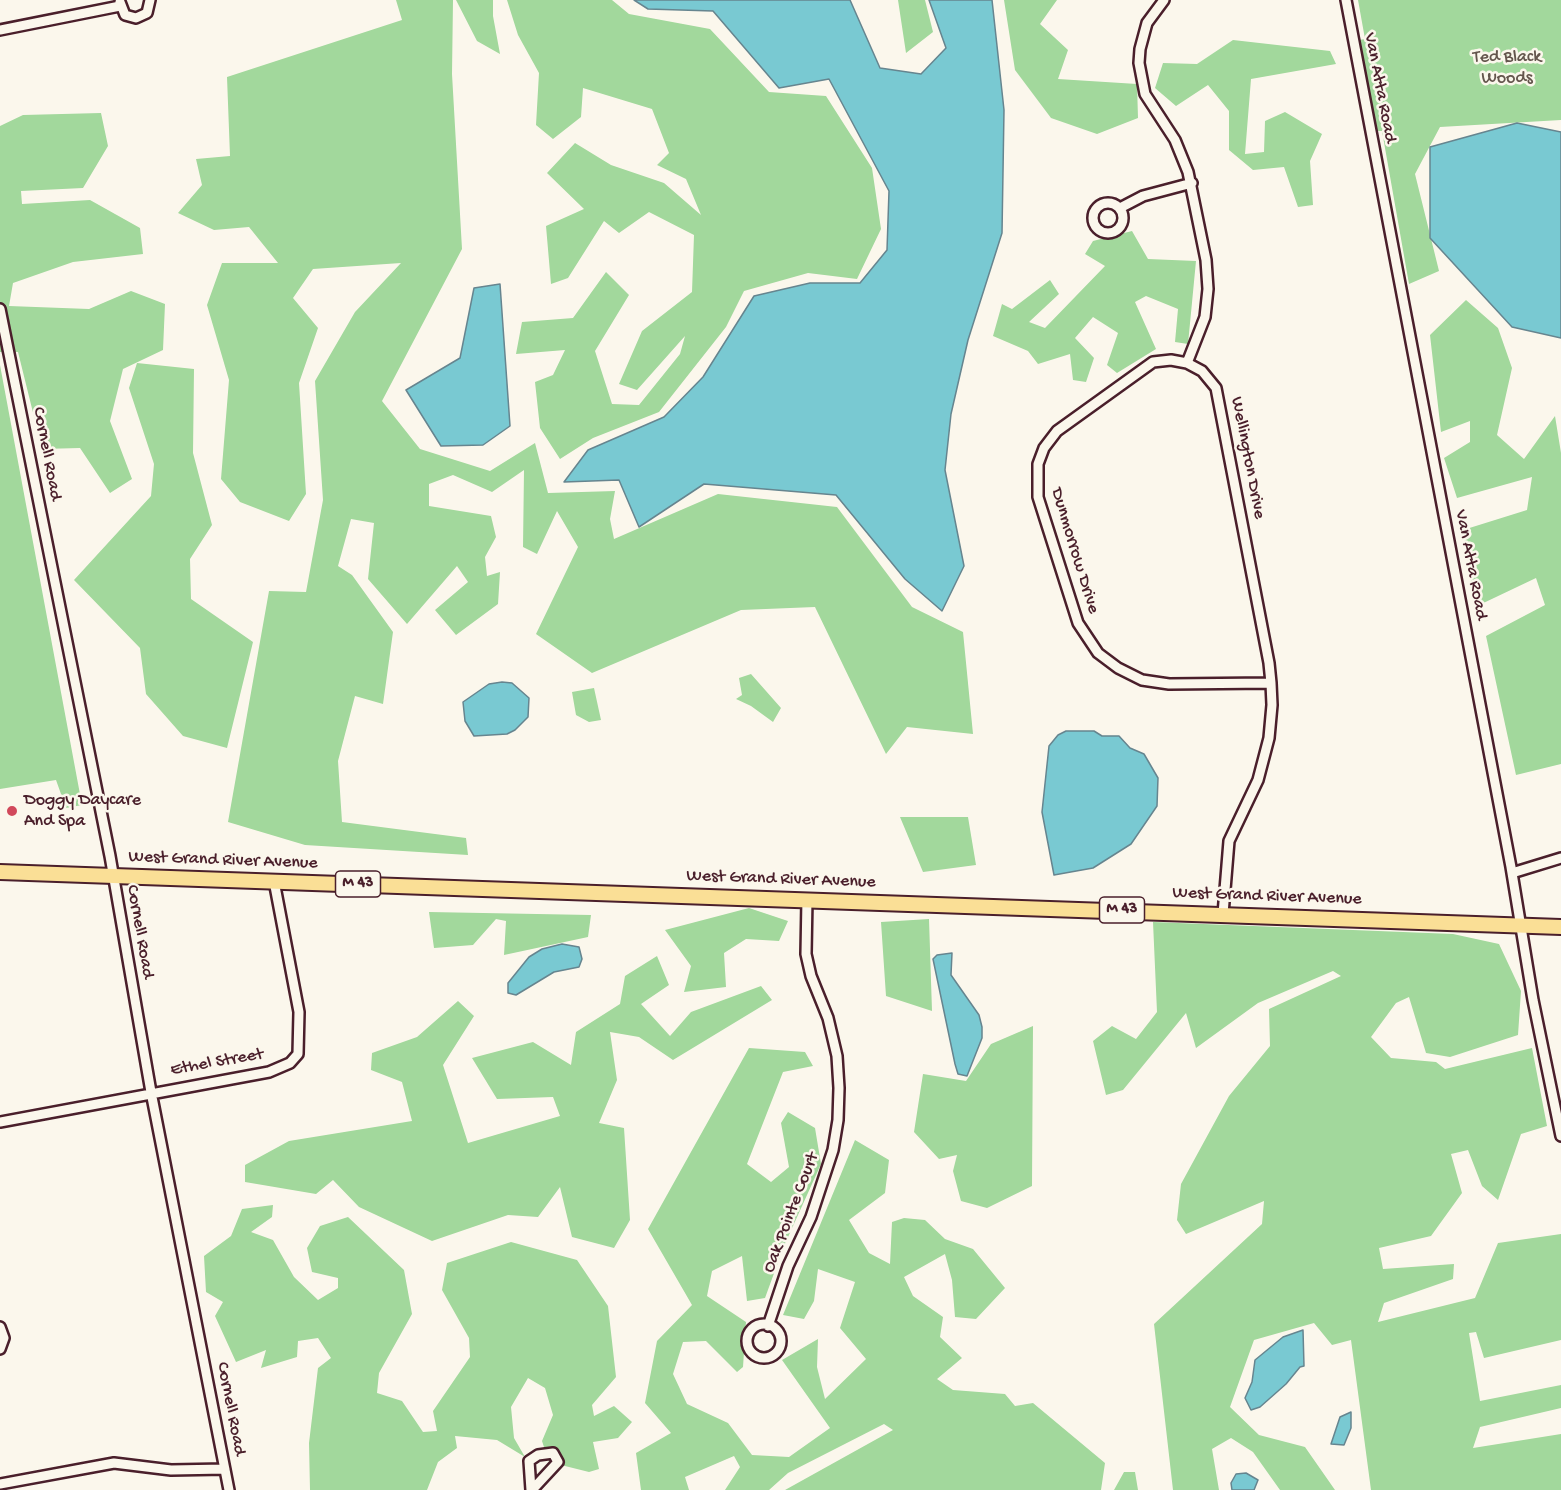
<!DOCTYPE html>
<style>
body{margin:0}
canvas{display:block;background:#fbf7ec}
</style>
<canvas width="1561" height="1490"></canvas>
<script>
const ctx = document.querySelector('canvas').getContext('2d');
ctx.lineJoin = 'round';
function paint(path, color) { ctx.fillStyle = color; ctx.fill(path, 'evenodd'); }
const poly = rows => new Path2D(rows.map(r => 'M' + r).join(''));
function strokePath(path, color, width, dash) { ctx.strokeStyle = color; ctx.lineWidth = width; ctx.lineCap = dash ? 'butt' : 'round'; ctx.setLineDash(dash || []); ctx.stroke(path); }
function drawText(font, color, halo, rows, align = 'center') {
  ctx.font = font + ' "Gochi Hand",sans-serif'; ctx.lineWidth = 5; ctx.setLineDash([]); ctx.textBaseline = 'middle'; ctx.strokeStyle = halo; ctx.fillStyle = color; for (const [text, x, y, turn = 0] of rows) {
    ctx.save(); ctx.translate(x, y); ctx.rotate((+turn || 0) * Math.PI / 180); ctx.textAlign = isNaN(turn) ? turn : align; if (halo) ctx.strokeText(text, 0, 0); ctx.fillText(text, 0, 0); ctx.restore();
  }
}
paint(poly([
 [396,0,453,0,452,74,462,249,382,401,420,449,490,471,535,443,548,493,615,491,610,519,614,539,718,494,837,507,912,607,963,632,973,734,907,727,886,754,815,607,741,610,592,673,536,634,578,547,557,511,537,554,523,547,524,470,492,492,453,475,429,484,429,506,491,516,496,537,485,557,487,576,500,572,498,604,456,635,435,610,468,582,457,566,407,624,368,579,374,523,351,519,338,566,352,575,393,632,383,704,355,696,338,761,342,822,466,838,468,855,305,845,228,822,269,591,306,592,323,500,315,381,355,312,401,263,313,269,293,298,318,328,299,383,306,494,289,521,240,502,221,479,229,380,207,305,222,263,278,263,249,227,214,230,178,213,202,185,196,159,230,156,227,77,402,20],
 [456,0,493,0,493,16,500,54,477,41],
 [507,0,612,0,629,14,710,29,769,92,826,96,872,168,881,229,857,279,808,273,744,291,726,327,659,412,593,438,560,459,540,428,535,382,553,375,565,350,516,354,522,322,573,318,606,272,629,295,595,351,612,404,639,405,680,354,685,336,637,390,619,384,642,331,692,292,694,235,649,212,619,233,604,221,568,278,551,284,546,226,584,209,547,173,575,143,611,165,664,183,701,215,686,179,657,165,669,153,652,109,583,88,581,117,553,139,536,125,539,73,518,35],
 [898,0,925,0,933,32,906,53],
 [1004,0,1057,0,1040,24,1068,50,1058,79,1137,84,1138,118,1097,134,1051,118,1015,70],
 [1358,0,1561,0,1561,120,1440,127,1415,174,1439,271,1409,284,1382,131,1376,131,1365,78,1359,40,1365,39],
 [1233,40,1330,51,1336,64,1251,79,1245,154,1264,152,1265,121,1285,112,1322,134,1310,161,1313,205,1298,207,1284,167,1253,170,1229,150,1229,111,1208,85,1176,106,1155,88,1163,63,1197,64],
 [101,113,108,146,83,188,21,191,22,204,90,200,140,228,143,254,73,262,13,283,9,306,89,309,131,291,165,304,163,350,123,369,110,421,132,479,110,493,80,448,42,449,18,352,0,352,0,126,23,115],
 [1132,231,1148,259,1196,261,1188,344,1175,342,1178,309,1146,296,1135,302,1156,349,1117,373,1107,365,1118,333,1093,317,1075,338,1094,358,1086,382,1073,380,1070,354,1038,364,1028,351,993,336,1002,304,1012,309,1050,280,1059,294,1029,322,1045,328,1105,266,1085,254,1093,241],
 [1466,300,1498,328,1512,368,1497,435,1524,459,1555,416,1561,453,1561,764,1516,775,1486,636,1545,605,1536,578,1475,607,1463,530,1527,510,1532,477,1457,498,1444,458,1470,442,1470,421,1441,432,1430,335],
 [137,363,194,369,193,453,212,525,190,559,191,599,253,642,227,748,183,736,146,694,140,648,74,580,151,496,154,464,129,388],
 [0,365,82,805,66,808,56,780,0,789],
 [751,674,781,708,773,722,751,706,736,699,742,695,739,678],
 [594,688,601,720,589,722,576,715,572,692],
 [900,817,968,817,976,865,923,872],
 [749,908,788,921,779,941,746,939,724,953,726,987,684,992,691,966,665,930],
 [429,912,591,915,588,937,504,955,506,921,496,919,473,945,434,948],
 [929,919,932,1011,886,996,881,922],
 [1153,922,1453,934,1499,944,1521,991,1518,1035,1450,1057,1426,1053,1409,997,1396,1003,1371,1037,1391,1058,1436,1062,1445,1069,1532,1048,1547,1126,1521,1134,1498,1200,1482,1186,1468,1150,1451,1154,1462,1193,1431,1236,1379,1248,1383,1269,1454,1264,1453,1279,1384,1303,1378,1322,1475,1298,1498,1243,1561,1234,1561,1340,1484,1358,1476,1332,1469,1333,1480,1401,1561,1385,1561,1408,1480,1427,1473,1448,1561,1434,1561,1490,1371,1490,1351,1340,1332,1345,1314,1323,1254,1340,1230,1407,1259,1435,1305,1447,1335,1490,1280,1490,1253,1452,1231,1438,1212,1449,1219,1490,1173,1490,1154,1324,1262,1224,1264,1201,1186,1234,1177,1220,1181,1184,1229,1096,1270,1046,1269,1009,1341,976,1333,971,1258,1003,1196,1048,1186,1013,1123,1090,1106,1095,1093,1041,1112,1026,1136,1039,1157,1012],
 [657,956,669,985,641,1004,670,1036,691,1012,761,986,772,1000,673,1060,639,1037,610,1032,617,1080,599,1123,624,1128,630,1220,614,1248,572,1237,560,1187,538,1217,508,1215,432,1241,359,1207,333,1180,316,1194,245,1182,245,1165,289,1141,412,1121,402,1082,371,1070,372,1053,417,1037,458,1001,474,1016,443,1065,468,1143,560,1116,553,1097,497,1099,472,1058,533,1042,571,1065,576,1032,620,1004,625,976],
 [1033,1026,1032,1186,987,1208,961,1201,953,1171,957,1155,939,1159,914,1132,923,1074,966,1081,991,1044],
 [749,1048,805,1052,813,1066,783,1072,747,1164,771,1182,789,1167,781,1123,788,1112,815,1128,821,1164,784,1246,765,1298,747,1301,742,1256,712,1271,707,1296,746,1322,743,1367,737,1372,706,1341,683,1342,673,1374,687,1404,728,1423,752,1455,789,1457,830,1428,782,1360,818,1339,817,1367,825,1399,866,1359,840,1328,855,1282,818,1269,814,1301,804,1319,783,1315,855,1140,889,1160,885,1193,849,1220,869,1253,890,1264,892,1222,904,1218,925,1220,945,1239,973,1249,1005,1288,976,1319,955,1317,952,1280,945,1254,904,1277,913,1296,943,1317,940,1337,962,1358,937,1379,953,1390,1005,1394,1015,1406,1033,1403,1105,1463,1101,1490,785,1490,893,1430,884,1424,788,1473,769,1490,725,1490,740,1467,734,1456,685,1477,689,1490,641,1490,636,1453,671,1433,645,1403,657,1341,692,1305,648,1229],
 [273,1205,272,1217,251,1232,273,1240,294,1277,318,1300,338,1288,338,1278,312,1272,307,1248,320,1226,348,1217,404,1270,412,1314,379,1373,377,1393,402,1401,423,1432,437,1431,433,1411,470,1357,469,1338,442,1290,447,1263,511,1242,577,1260,608,1306,616,1377,592,1405,594,1416,614,1406,632,1422,618,1438,593,1442,599,1469,589,1472,549,1462,542,1441,553,1415,545,1388,528,1378,511,1407,514,1438,525,1457,497,1440,455,1436,457,1448,438,1462,427,1490,310,1490,309,1443,318,1368,331,1358,318,1338,298,1341,297,1357,261,1368,266,1350,236,1362,215,1316,223,1302,206,1292,204,1256,231,1236,242,1209],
 [1124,1472,1135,1472,1138,1490,1114,1490]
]), '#a2d89c');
const water = poly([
 [634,0,850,0,880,68,921,74,946,48,929,0,992,0,1004,110,1002,233,968,340,951,414,945,470,964,566,942,611,905,579,836,495,704,484,639,527,619,480,564,482,588,450,664,417,703,377,754,296,810,283,860,283,887,250,889,191,829,79,779,88,713,11,648,9,634,0],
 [1517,123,1561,132,1561,338,1512,327,1430,238,1430,147,1517,123],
 [500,284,510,426,483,445,441,446,406,390,460,358,474,288,500,284],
 [502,682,512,683,529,698,528,717,515,730,507,734,474,736,465,721,463,702,489,684,502,682],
 [1066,731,1094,731,1102,736,1119,736,1130,748,1144,754,1158,778,1157,806,1131,844,1093,868,1054,875,1042,812,1049,746,1058,735,1066,731],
 [562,944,579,947,582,959,579,967,554,972,516,995,508,993,508,983,529,957,542,949,562,944],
 [952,953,951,975,979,1015,982,1027,982,1038,967,1076,958,1074,955,1064,933,959,937,955,952,953],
 [1303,1330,1304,1366,1300,1367,1286,1384,1260,1407,1251,1410,1245,1398,1252,1382,1255,1360,1283,1337,1303,1330],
 [1351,1412,1351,1428,1344,1445,1331,1444,1340,1417,1351,1412],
 [1246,1473,1258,1480,1254,1490,1232,1490,1231,1483,1236,1474,1246,1473]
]);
paint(water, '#79c9d2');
strokePath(water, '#66858f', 1.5);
const street = poly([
 [1164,0,1147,23,1140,49,1139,63,1145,94,1175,140,1188,172,1206,260,1208,289,1205,317,1187,363],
 [1346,0,1511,867,1533,1000,1561,1136],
 [120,2,125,15,136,18,147,13,150,0],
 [0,30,120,6],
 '1093 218a15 15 0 1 1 30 0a15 15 0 1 1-30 0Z',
 [1120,208,1143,196,1192,183],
 [0,309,110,856,151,1092,229,1490],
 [1512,873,1561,858],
 [1223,914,1229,841,1258,780,1269,738,1272,705,1271,683,1269,663,1216,388,1202,371,1187,363,1171,360,1153,362,1057,431,1044,448,1038,464,1038,497,1078,623,1098,653,1118,668,1142,680,1169,684,1271,683],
 [0,1122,269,1072,290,1063,298,1054,299,1012,274,881],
 '747 1341a17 17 0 1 1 34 0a17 17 0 1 1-34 0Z',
 [768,1326,788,1266,811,1217,833,1150,838,1120,839,1088,837,1056,828,1018,811,976,806,954,807,899],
 [0,1327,4,1338,0,1349],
 [0,1484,114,1463,171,1470,225,1469],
 [531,1490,529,1461,538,1455,553,1453,558,1462,532,1490]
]);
const primary = poly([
 [0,872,1561,927]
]);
strokePath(street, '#4a1f2b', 14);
strokePath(primary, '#4a1f2b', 18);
strokePath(street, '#fbf7ec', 9);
strokePath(primary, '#fadf96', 14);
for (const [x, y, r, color] of [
 [12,811,6,"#d1495b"]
]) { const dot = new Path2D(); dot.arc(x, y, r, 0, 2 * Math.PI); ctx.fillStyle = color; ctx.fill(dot); strokePath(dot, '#fbf7ec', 2); }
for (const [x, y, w] of [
 [358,884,45],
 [1122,910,45]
]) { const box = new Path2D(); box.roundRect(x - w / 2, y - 13, w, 26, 4.5); ctx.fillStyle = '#fbf7ec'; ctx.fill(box); strokePath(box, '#4a1f2b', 1.5); }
drawText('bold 16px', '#4a1f2b', null, [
 ["M 43",358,884],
 ["M 43",1122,910]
]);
drawText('18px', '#64564d', '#fbf7ec', [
 ["Ted Black",1507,58],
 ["Woods",1507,79]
]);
drawText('18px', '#4a1f2b', '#fbf7ec', [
 ["Van Atta Road",1379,88,79],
 ["Cornell Road",46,454,79],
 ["Wellington Drive",1247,458,79],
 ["Dunmorrow Drive",1074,551,73],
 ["Van Atta Road",1470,565,79],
 ["West Grand River Avenue",223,861,2],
 ["West Grand River Avenue",781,880,2],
 ["West Grand River Avenue",1267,897,2],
 ["Cornell Road",139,932,80],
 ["Ethel Street",217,1063,-10],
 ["Oak Pointe Court",792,1213,-69],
 ["Cornell Road",230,1409,79]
]);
drawText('18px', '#4a1f2b', '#fbf7ec', [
 ["Doggy Daycare",24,801],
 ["And Spa",24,822]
], 'left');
</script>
